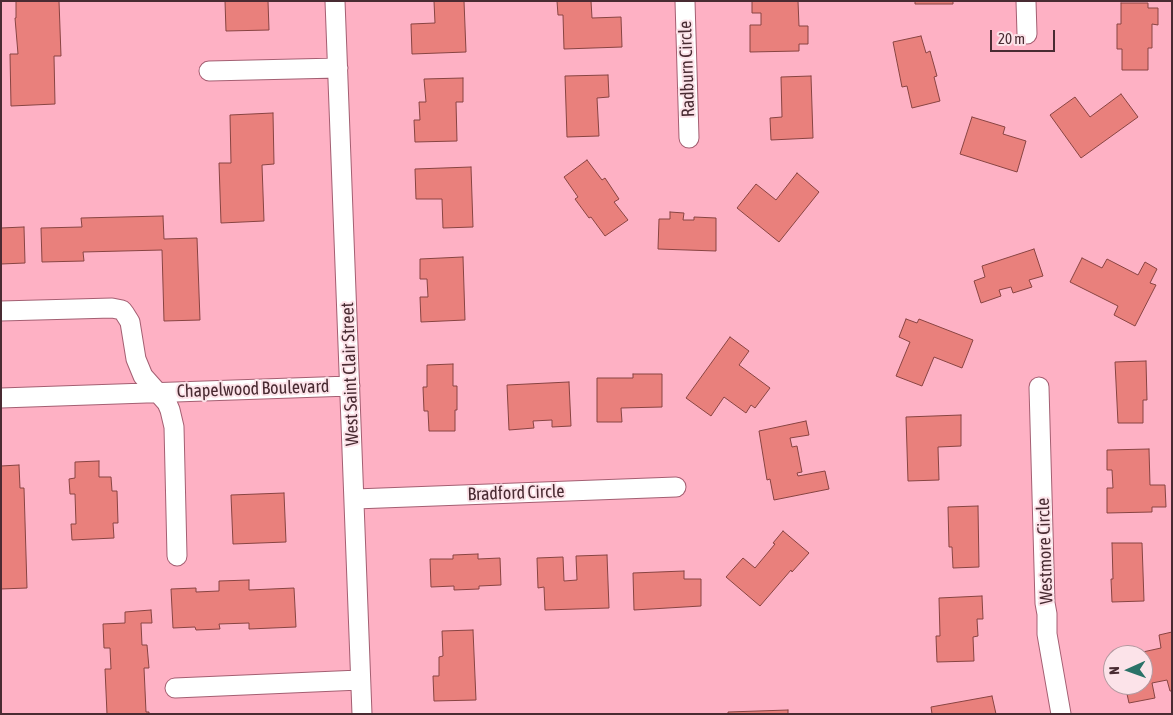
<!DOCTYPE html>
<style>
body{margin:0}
#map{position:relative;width:1173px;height:715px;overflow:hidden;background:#feb1c4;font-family:"Asap Condensed",sans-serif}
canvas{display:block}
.frame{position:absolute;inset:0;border:2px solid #492b32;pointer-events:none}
.north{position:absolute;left:1103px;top:645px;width:50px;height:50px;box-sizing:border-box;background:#fce3e9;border:1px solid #b499a0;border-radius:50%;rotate:268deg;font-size:14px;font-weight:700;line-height:20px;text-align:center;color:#492b32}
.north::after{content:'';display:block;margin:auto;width:18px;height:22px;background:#2b7268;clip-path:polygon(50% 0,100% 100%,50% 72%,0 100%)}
.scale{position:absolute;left:990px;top:30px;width:65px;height:22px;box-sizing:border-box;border:2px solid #492b32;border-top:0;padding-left:6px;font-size:15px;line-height:18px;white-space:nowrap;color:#492b32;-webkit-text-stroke:4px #fce3e9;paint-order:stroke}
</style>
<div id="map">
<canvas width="1173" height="715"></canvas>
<div class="frame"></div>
<div class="north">N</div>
<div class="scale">20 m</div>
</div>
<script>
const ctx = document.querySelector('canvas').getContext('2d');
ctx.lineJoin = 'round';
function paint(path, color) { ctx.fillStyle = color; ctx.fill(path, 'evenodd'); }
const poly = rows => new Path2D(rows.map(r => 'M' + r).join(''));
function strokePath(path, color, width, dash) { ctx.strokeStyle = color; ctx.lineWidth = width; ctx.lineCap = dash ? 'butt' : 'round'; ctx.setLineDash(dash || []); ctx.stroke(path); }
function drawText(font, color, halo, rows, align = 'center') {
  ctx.font = font + ' "Asap Condensed",sans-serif'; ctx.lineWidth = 4; ctx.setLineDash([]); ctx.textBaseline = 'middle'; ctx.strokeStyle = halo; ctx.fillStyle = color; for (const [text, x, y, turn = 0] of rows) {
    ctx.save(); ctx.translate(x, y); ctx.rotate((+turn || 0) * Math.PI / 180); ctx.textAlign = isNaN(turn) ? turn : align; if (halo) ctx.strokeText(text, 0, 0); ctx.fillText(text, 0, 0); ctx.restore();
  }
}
const building = poly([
 [16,1,59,1,61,56,54,56,55,104,11,106,10,54,18,54,15,18,16,18,16,1],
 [225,1,268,1,269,30,226,31,225,1],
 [434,1,464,1,466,52,412,54,411,24,435,23,434,1],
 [557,1,591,1,592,18,621,17,622,47,564,49,563,15,558,15,557,1],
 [752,1,798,1,799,26,808,26,808,44,799,44,799,51,750,52,750,25,761,25,761,13,752,13,752,1],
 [915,1,953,1,953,4,915,4,915,1],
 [1121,3,1148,3,1148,8,1158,8,1158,25,1152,24,1152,48,1148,48,1148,70,1122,70,1122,49,1117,49,1117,24,1121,24,1121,3],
 [921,36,926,53,930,51,937,76,934,77,940,101,912,108,907,86,902,87,893,42,921,36],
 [608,75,609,97,597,98,599,136,567,137,565,76,608,75],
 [811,76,813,138,771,140,770,118,782,117,781,77,811,76],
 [463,78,463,102,456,102,457,141,415,142,414,120,420,120,419,102,426,102,424,79,463,78],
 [1121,94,1138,117,1081,158,1050,115,1075,97,1090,117,1121,94],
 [273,113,274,164,262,165,264,221,221,223,219,163,231,163,230,115,273,113],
 [972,117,1005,127,1003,134,1026,141,1017,172,960,154,972,117],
 [587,160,602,180,605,178,619,199,614,202,628,220,605,236,591,217,589,218,575,199,578,197,564,177,587,160],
 [471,167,473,227,443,228,442,199,416,199,415,169,471,167],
 [797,173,819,192,779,242,737,208,756,184,776,200,797,173],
 [670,212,684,213,683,220,694,220,694,217,716,218,716,251,658,249,659,219,670,219,670,212],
 [163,216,164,239,197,238,200,320,164,321,162,250,83,252,84,261,42,262,41,228,82,227,81,218,163,216],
 [24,227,25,263,1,264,1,228,24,227],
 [1034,249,1043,276,1029,280,1032,287,1013,293,1011,287,999,290,1001,296,981,303,974,281,985,277,982,266,1034,249],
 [463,257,465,320,421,322,420,297,428,297,427,279,420,279,420,259,463,257],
 [1082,258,1102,268,1107,259,1138,275,1145,262,1157,269,1150,283,1156,285,1135,326,1114,315,1118,306,1070,282,1082,258],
 [906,319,917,323,919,319,973,340,962,368,934,357,922,386,896,376,910,342,899,337,906,319],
 [730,337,749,351,739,365,770,388,755,408,751,405,746,413,724,397,711,416,686,398,730,337],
 [1146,361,1147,400,1143,400,1143,423,1118,423,1115,362,1146,361],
 [453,364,453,386,457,386,457,410,455,410,455,431,429,431,428,411,424,411,423,387,427,387,427,365,453,364],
 [633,374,662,374,662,407,621,408,622,422,597,422,597,378,633,378,633,374],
 [569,382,571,426,552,427,552,420,533,421,534,428,509,430,507,385,569,382],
 [961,415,961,446,938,447,939,480,908,481,906,417,961,415],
 [806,421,809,435,790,438,792,447,797,446,802,472,797,473,798,476,825,471,829,489,774,500,770,479,767,480,759,431,806,421],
 [1149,449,1150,485,1165,485,1166,507,1152,507,1152,512,1107,513,1107,488,1113,488,1112,470,1107,470,1107,450,1149,449],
 [99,461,99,477,111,477,112,491,117,491,118,523,113,523,114,538,72,540,71,524,76,524,75,494,70,494,69,479,75,478,75,462,99,461],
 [19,465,20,488,24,488,27,588,1,589,1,466,19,465],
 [284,493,286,542,233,544,231,495,284,493],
 [978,506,979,567,953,568,952,547,949,547,948,507,978,506],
 [783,531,809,553,792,572,791,570,760,606,726,577,743,558,755,568,775,544,773,543,783,531],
 [1112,543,1142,543,1144,601,1112,602,1111,579,1113,579,1112,543],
 [478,554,478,559,500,558,501,585,479,586,479,589,454,590,454,586,431,587,430,559,453,559,453,555,478,554],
 [607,555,609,608,545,610,544,587,538,588,537,558,563,557,564,581,577,580,576,556,607,555],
 [684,571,684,579,701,579,701,606,634,610,633,573,684,571],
 [249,580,249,590,294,588,296,627,249,629,249,623,219,624,220,629,196,630,195,627,173,628,171,589,196,588,196,592,219,591,219,581,249,580],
 [982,596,983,619,977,619,978,636,973,637,974,661,937,662,936,636,940,636,939,598,982,596],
 [151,610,152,623,141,623,142,645,147,645,149,668,144,668,146,712,149,712,149,714,107,714,105,669,111,669,110,648,104,648,103,624,125,623,125,612,151,610],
 [473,630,476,700,434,701,433,676,439,676,439,657,443,656,442,631,473,630],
 [1172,632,1172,691,1170,691,1167,680,1152,683,1155,698,1129,703,1125,685,1143,685,1143,655,1129,655,1161,648,1159,635,1172,632],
 [992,696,996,714,932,714,931,707,992,696],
 [788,710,788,714,728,714,728,712,788,710]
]);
paint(building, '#e9807c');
strokePath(building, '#884442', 1);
const street = poly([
 [335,1,362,714],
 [685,1,689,138],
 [1026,1,1027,34],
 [209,71,338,68],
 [1,311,112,308,122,310,125,314,130,322,136,359,143,376,167,403,170,410,174,427,177,556],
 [1039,387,1045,603,1047,614,1047,634,1061,714],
 [1,398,350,386],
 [355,499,676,487],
 [175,688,360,680]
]);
strokePath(street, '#a45f72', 21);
strokePath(street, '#fff', 19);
drawText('18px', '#492b32', '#fce3e9', [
 ["Radburn Circle",687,69,-92],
 ["West Saint Clair Street",350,374,-92],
 ["Chapelwood Boulevard",253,389,-2],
 ["Bradford Circle",516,493,-2],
 ["Westmore Circle",1045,551,-92]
]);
</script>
